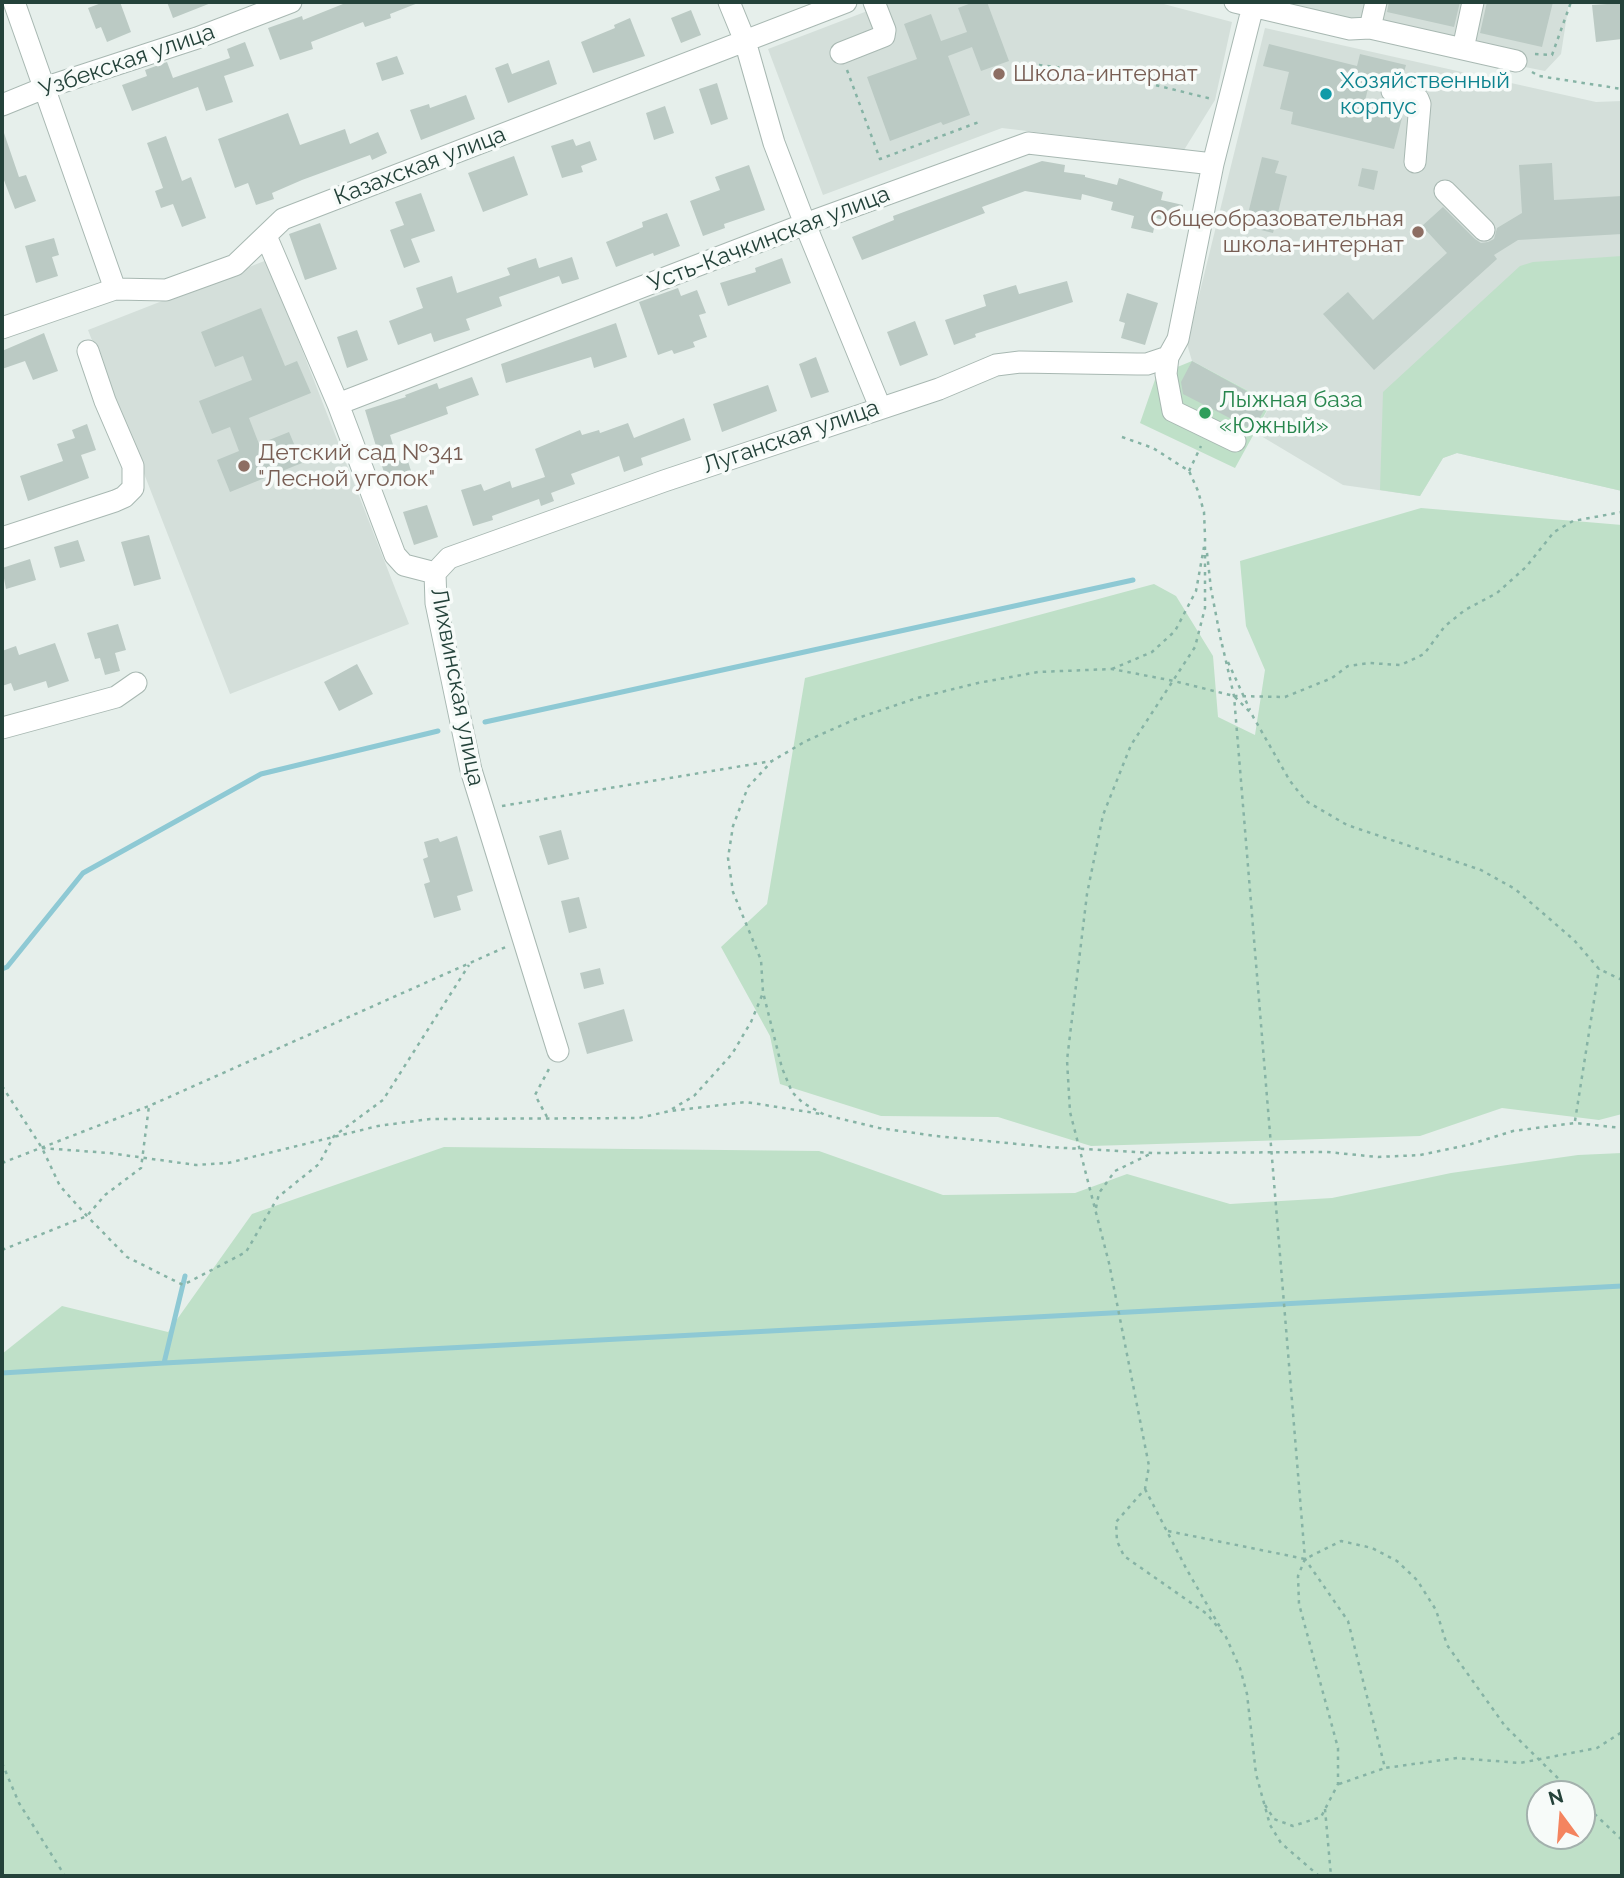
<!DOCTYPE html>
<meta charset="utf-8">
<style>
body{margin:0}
#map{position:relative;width:1624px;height:1878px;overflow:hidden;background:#e6efeb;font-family:Raleway,sans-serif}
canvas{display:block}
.frame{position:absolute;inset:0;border:4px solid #24423a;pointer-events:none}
.north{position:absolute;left:1526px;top:1780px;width:70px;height:70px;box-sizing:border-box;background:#f7fbf9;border:2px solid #a3b1ad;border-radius:50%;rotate:344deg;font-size:19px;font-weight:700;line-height:28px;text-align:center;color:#24423a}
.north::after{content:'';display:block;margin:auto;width:24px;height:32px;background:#f4845f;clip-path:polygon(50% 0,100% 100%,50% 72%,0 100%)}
</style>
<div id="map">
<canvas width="1624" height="1878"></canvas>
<div class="frame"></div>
<div class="north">N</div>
</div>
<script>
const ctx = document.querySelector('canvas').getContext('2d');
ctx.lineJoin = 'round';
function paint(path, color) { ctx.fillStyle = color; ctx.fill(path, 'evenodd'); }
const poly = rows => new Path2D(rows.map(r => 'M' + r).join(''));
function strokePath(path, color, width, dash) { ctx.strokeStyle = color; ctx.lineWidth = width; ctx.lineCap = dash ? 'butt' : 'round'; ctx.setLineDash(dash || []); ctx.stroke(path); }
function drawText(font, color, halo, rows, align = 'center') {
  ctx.font = font + ' Raleway,sans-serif'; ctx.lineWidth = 7; ctx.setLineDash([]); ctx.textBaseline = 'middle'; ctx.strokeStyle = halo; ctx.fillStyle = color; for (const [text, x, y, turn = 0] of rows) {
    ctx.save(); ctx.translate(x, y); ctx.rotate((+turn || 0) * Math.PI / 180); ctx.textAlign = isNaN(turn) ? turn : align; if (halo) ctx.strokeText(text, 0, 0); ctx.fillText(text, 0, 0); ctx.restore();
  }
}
paint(poly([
 [891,2,1156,2,1232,22,1215,100,1184,150,1002,128,823,195,768,49],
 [1272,2,1569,2,1561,54,1545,71,1268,16],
 [1265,28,1596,102,1622,101,1622,491,1457,453,1443,458,1420,496,1343,485,1256,433,1271,403,1192,361,1187,344],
 [267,260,409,624,230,694,88,330]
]), '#d4dfda');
paint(poly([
 [1622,256,1622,491,1457,453,1443,458,1420,496,1380,490,1383,392,1520,266,1533,262],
 [1192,361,1271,403,1235,468,1140,423,1158,371,1175,368],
 [1421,508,1622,525,1622,1114,1599,1120,1502,1108,1420,1136,1091,1146,998,1117,881,1116,780,1084,770,1036,721,947,767,904,805,678,1154,584,1176,596,1213,656,1218,717,1255,735,1265,670,1246,626,1240,561],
 [444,1147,819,1151,943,1195,1075,1193,1127,1174,1230,1204,1332,1198,1451,1173,1578,1155,1622,1153,1622,1876,2,1876,2,1354,62,1306,168,1332,252,1214],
 [1582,1794,1582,1836,1540,1836,1540,1794]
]), '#bfe0c8');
strokePath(poly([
 [485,722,1133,580],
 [2,969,7,967,83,873,261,774,438,731],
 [164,1363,185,1276],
 [2,1373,164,1363,1622,1286]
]), '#8ec9d4', 5);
paint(poly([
 [104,2,120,2,131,32,107,42,101,27,96,29,88,8],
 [167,2,211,2,211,3,173,18],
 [348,2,418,3,390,14,391,18,365,27,363,22,311,42,313,49,280,60,268,28,302,16,303,20],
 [974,2,987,2,1009,61,981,71,972,47,948,56,970,115,943,125,941,122,890,141,867,77,917,59,904,24,931,14,941,41,967,32,958,8],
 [1389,2,1460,2,1454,27,1387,12],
 [1487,2,1553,2,1542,47,1480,33],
 [1622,3,1622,39,1596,42,1592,5],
 [691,10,701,35,681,43,671,18],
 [630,18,645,56,593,73,581,42,615,28,614,25],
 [245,42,254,66,224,76,233,102,206,111,198,87,132,111,122,85,147,76,145,70,167,62,173,78,230,58,227,49],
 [1269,44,1357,66,1360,54,1406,65,1402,79,1372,72,1363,109,1402,118,1394,149,1291,124,1293,112,1280,109,1289,72,1263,66],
 [397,56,404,74,382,81,376,63],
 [549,60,557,84,508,103,495,68,508,63,512,74],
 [717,83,728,119,711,125,699,89],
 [466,95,475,119,421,140,410,110,429,104,430,108],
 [665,106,674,133,654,140,646,113],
 [288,113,300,145,345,129,350,144,378,132,387,153,372,160,370,155,302,180,272,193,274,199,256,205,248,183,235,188,218,139],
 [2,133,4,133,19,177,26,175,36,201,15,209,2,175],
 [166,136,182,181,191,177,206,218,182,227,173,204,161,208,155,191,163,188,147,143],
 [573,139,576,146,590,141,597,160,581,166,583,172,562,178,551,146],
 [514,156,528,195,483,212,468,173],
 [1262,157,1279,161,1275,173,1287,176,1273,233,1245,226],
 [1042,161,1065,165,1064,172,1085,175,1085,177,1117,185,1119,178,1163,192,1161,200,1183,205,1179,224,1156,218,1153,233,1131,228,1134,216,1111,210,1113,202,1082,194,1081,200,1025,191,982,207,985,213,862,260,852,237,894,220,893,216],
 [1552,163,1554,200,1622,196,1622,234,1518,240,1494,255,1497,259,1374,370,1323,314,1348,292,1373,320,1447,253,1422,226,1443,207,1475,239,1481,243,1488,242,1494,239,1497,228,1522,213,1519,165],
 [749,165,765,210,724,224,725,228,703,236,690,201,720,190,715,177],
 [1362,168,1378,171,1374,190,1358,186],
 [421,193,435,231,411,239,420,262,404,268,390,230,404,225,395,202],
 [667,213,680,246,654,256,653,253,616,267,606,242,643,227,642,222],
 [320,223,337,269,305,280,289,234],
 [54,238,59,255,52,257,58,276,36,283,25,246],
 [572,257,579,279,562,284,559,276,499,297,502,306,466,319,470,330,434,342,431,333,398,345,389,321,423,308,416,288,452,276,457,293,510,275,507,268,536,258,539,268],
 [782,258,791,283,728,306,720,283,756,272,755,268],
 [1067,281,1073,302,975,334,976,337,954,345,945,320,986,306,983,295,1016,285,1019,294],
 [678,288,681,296,697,290,706,313,699,315,707,337,693,342,695,347,674,354,672,350,658,355,639,302],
 [1127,293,1158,303,1145,345,1121,338,1125,323,1119,321],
 [261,308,285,366,297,361,311,393,249,418,259,444,289,432,302,463,230,492,217,460,239,451,230,427,212,434,199,401,252,380,243,356,215,367,201,332],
 [915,321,928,355,900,366,887,332],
 [616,323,627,357,594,368,591,357,506,383,501,364],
 [357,330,368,360,347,368,337,337],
 [44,333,58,371,33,380,25,361,2,369,2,351],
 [816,357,829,392,811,398,799,364],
 [1192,361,1268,403,1253,430,1183,394,1181,382],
 [472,377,479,395,446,407,448,414,390,435,398,461,407,458,411,471,386,479,365,410,406,397,405,395,437,383,439,389],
 [768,385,777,411,722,432,713,404],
 [684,418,691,440,641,458,643,465,624,472,619,456,571,474,575,484,551,493,554,501,541,506,539,499,492,516,493,520,473,526,461,490,481,484,484,491,510,481,512,488,545,477,535,449,580,430,582,435,599,430,600,433,628,423,634,438],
 [87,424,96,450,81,455,89,478,28,501,20,476,63,461,57,444,75,438,72,430],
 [427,505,438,537,414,545,403,512],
 [149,535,161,579,134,586,121,542],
 [78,540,85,561,60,568,54,547],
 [30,559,36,580,6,589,2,568],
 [118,624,126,650,115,653,120,671,105,675,100,658,95,659,87,633],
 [55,643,69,681,48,688,46,681,14,691,11,683,2,686,2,651,16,646,19,655],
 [357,664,373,694,339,711,324,682],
 [561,830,569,859,548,865,539,836],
 [457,836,473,891,457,896,461,910,434,918,424,884,430,882,423,859,428,857,424,842,438,838,440,842],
 [579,897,587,928,569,933,561,901],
 [600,968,604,984,584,989,580,973],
 [624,1009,633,1041,587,1054,578,1023]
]), '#bbcac4');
const minor = poly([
 [14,2,115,289],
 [729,2,745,41,774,143,805,224,880,407],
 [1235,2,1350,29,1370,28,1516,61],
 [1370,28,1376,2],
 [1463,49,1473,2],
 [841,53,884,36,885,30,874,2],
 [1392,91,1412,96,1418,99,1420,104,1415,162],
 [2,105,44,88,197,38,291,2],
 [1445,191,1484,230],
 [266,236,338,404,395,555,404,565,435,573,436,603,471,770,558,1051],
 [2,328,115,289,166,290,235,265,283,219,846,2],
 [1168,357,1166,374,1173,411,1235,441],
 [338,404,805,224,1028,143,1213,164],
 [2,538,115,501,124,497,133,488,133,466,105,401,88,351],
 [435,573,449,558,664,481,939,389,996,365,1020,362,1137,364,1147,364,1168,357,1178,339,1213,164,1254,2],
 [2,728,116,697,136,683]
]);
strokePath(minor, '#a8b8b2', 23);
strokePath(poly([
 [1535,54,1552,55,1571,2],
 [1022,63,1106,73,1212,99],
 [847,70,880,159,979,122],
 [1532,72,1539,76,1622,89],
 [1122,437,1153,448,1189,471,1198,491,1204,512,1205,536],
 [1189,471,1201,446],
 [1205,538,1205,608,1195,647,1131,745,1103,815,1087,894,1067,1060,1070,1112,1109,1263,1149,1466,1145,1489,1116,1522,1117,1541,1124,1556,1207,1614,1226,1637,1240,1668,1247,1694,1256,1774,1270,1825,1281,1843,1319,1876],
 [1207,553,1211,589,1222,646],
 [1222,644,1234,696,1305,1559,1348,1621,1385,1768,1457,1758,1520,1763,1597,1748,1622,1732],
 [1228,662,1250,710],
 [1112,669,1152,652,1175,631,1196,591,1204,547],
 [1234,696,1285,697,1332,678,1348,666,1369,663,1401,665,1424,654,1445,626,1465,610,1497,593,1526,567,1554,532,1573,521,1622,512],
 [502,806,772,761],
 [1622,980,1599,969,1574,940,1515,889,1481,870,1347,825,1306,801,1290,781,1251,713,1234,696,1174,681,1112,669,1038,672,978,683,917,698,858,718,806,741,772,761,748,787,733,826,728,858,733,892,761,960,763,992,782,1068,792,1092,803,1103,825,1115,879,1128,936,1136,1048,1147,1153,1153,1327,1152,1378,1157,1420,1155,1468,1145,1513,1131,1575,1123,1622,1128],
 [2,1086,42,1148,60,1186,87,1216,127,1257,183,1285,246,1252,278,1197,319,1164,334,1136,383,1100,469,965],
 [672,1109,694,1096,732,1054,751,1022,763,993],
 [547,1117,535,1095,550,1067],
 [1575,1121,1599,969],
 [42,1148,109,1153,196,1165,228,1163,378,1126,430,1119,639,1118,670,1111,746,1102,821,1114],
 [2,1163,149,1106,508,946],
 [1096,1208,1099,1193,1115,1171,1152,1153],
 [2,1250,87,1216,105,1195,141,1168,149,1106],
 [1145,1489,1187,1570,1220,1627],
 [1168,1531,1305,1559],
 [2,1763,19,1803,65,1876],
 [1339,1784,1385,1768],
 [1582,1802,1622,1840],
 [1265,1805,1274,1819,1293,1826,1321,1817,1338,1784,1338,1748,1299,1604,1298,1576,1305,1559,1341,1541,1372,1548,1397,1561,1417,1580,1436,1610,1447,1645,1505,1726,1574,1794],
 [1325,1809,1331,1876]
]), '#86b3a5', 2.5, [3.5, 5]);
strokePath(minor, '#fff', 21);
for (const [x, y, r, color] of [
 [999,74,7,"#8d6e63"],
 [1326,94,7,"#0f9aa8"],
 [1418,232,7,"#8d6e63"],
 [1205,413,7,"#2e9e5b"],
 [244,466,7,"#8d6e63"]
]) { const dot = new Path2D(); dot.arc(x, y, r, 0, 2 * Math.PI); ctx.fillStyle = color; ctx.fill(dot); strokePath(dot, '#f7fbf9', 2.5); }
drawText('23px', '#24423a', '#f7fbf9', [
 ["Узбекская улица",127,61,-19],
 ["Казахская улица",420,166,-21],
 ["Усть-Качкинская улица",769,239,-21],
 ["Луганская улица",791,437,-19],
 ["Лихвинская улица",457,687,79]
]);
drawText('23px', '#785e54', '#f7fbf9', [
 ["Школа-интернат",1013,74],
 ["Общеобразовательная",1404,219,"right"],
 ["школа-интернат",1404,245,"right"],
 ["Детский сад №341",258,453],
 ["\"Лесной уголок\"",258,479]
], 'left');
drawText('23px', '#0d838f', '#f7fbf9', [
 ["Хозяйственный",1340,81],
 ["корпус",1340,107]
], 'left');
drawText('23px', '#27864d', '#f7fbf9', [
 ["Лыжная база",1219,400],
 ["«Южный»",1219,426]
], 'left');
</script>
